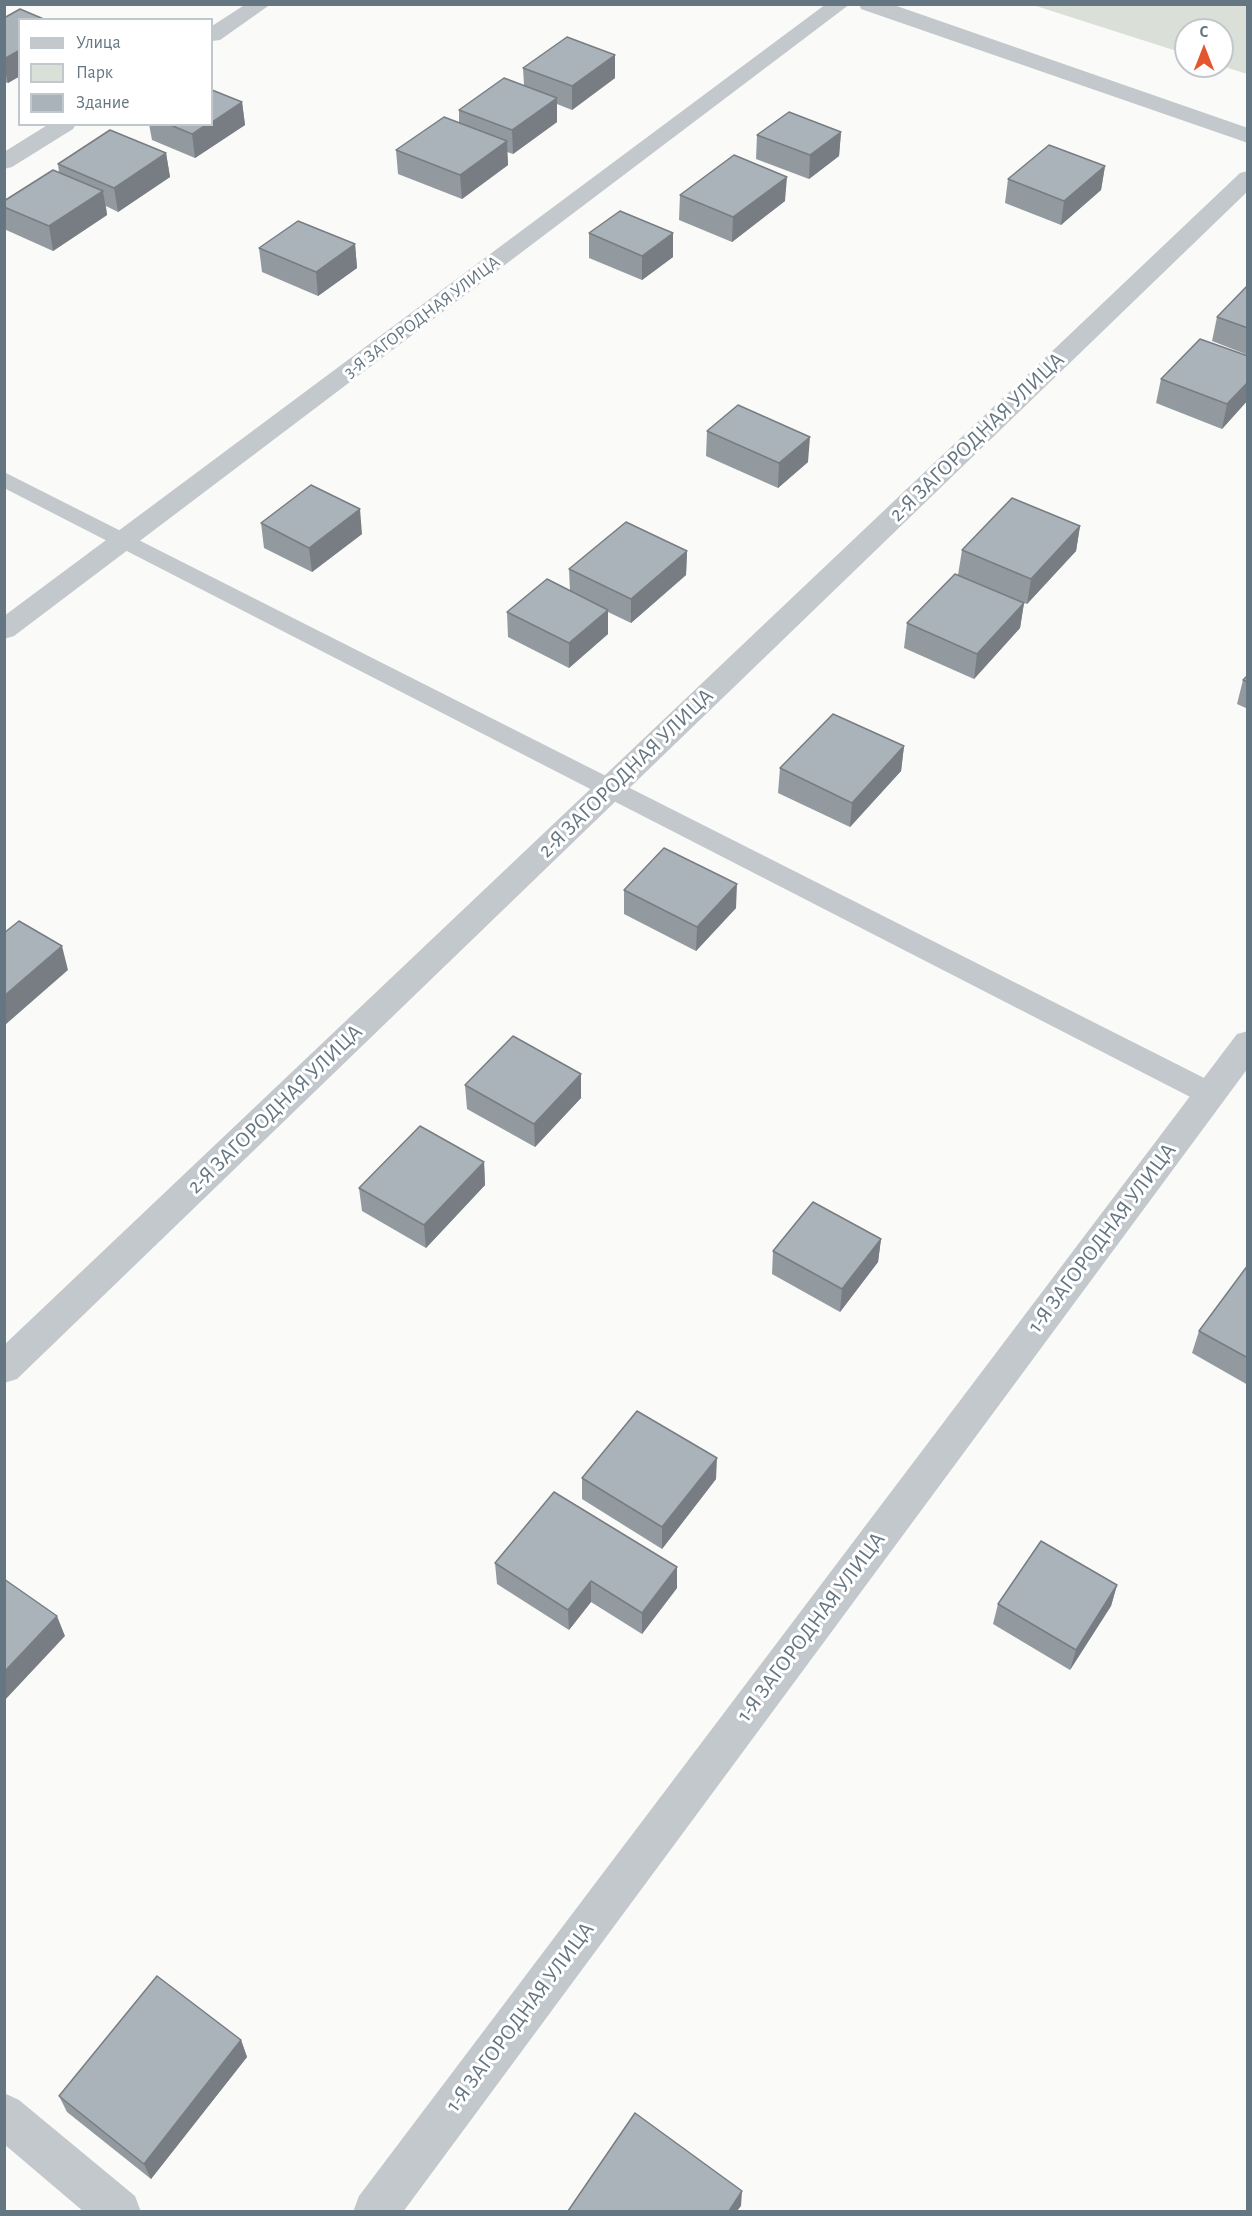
<!DOCTYPE html>
<meta charset="utf-8">
<style>
body{margin:0}
#map{position:relative;width:1252px;height:2216px;overflow:hidden;background:#fafaf8;font-family:"Alegreya Sans",sans-serif}
canvas{display:block}
.frame{position:absolute;inset:0;border:6px solid #657683;pointer-events:none}
.legend{position:absolute;left:18px;top:18px;width:195px;height:108px;box-sizing:border-box;background:#fff;border:2px solid #c1c8cd;margin:0;padding:8px 10px;list-style:none;font-size:18px;color:#657683}
.legend li{display:flex;align-items:center;gap:12px;height:30px}
.legend b{width:30px;border:2px solid #c1c8cd}
.north{position:absolute;left:1174px;top:18px;width:60px;height:60px;box-sizing:border-box;background:#fff;border:2px solid #c1c8cd;border-radius:50%;rotate:0deg;font-size:16px;font-weight:700;line-height:24px;text-align:center;color:#657683}
.north::after{content:'';display:block;margin:auto;width:21px;height:27px;background:#e4572e;clip-path:polygon(50% 0,100% 100%,50% 72%,0 100%)}
</style>
<div id="map">
<canvas width="1252" height="2216"></canvas>
<div class="frame"></div>
<ul class="legend">
<li><b style="height:8px;background:#c3c8cc"></b>Улица</li>
<li><b style="height:16px;background:#dadfd7"></b>Парк</li>
<li><b style="height:16px;background:#aab3b9"></b>Здание</li>
</ul>
<div class="north">С</div>
</div>
<script>
const ctx = document.querySelector('canvas').getContext('2d');
ctx.lineJoin = 'round';
function paint(path, color) { ctx.fillStyle = color; ctx.fill(path, 'evenodd'); }
const poly = rows => new Path2D(rows.map(r => 'M' + r).join(''));
function strokePath(path, color, width, dash) { ctx.strokeStyle = color; ctx.lineWidth = width; ctx.lineCap = dash ? 'butt' : 'round'; ctx.setLineDash(dash || []); ctx.stroke(path); }
function drawText(font, color, halo, rows, align = 'center') {
  ctx.font = font + ' "Alegreya Sans",sans-serif'; ctx.lineWidth = 6; ctx.setLineDash([]); ctx.textBaseline = 'middle'; ctx.strokeStyle = halo; ctx.fillStyle = color; for (const [text, x, y, turn = 0] of rows) {
    ctx.save(); ctx.translate(x, y); ctx.rotate((+turn || 0) * Math.PI / 180); ctx.textAlign = isNaN(turn) ? turn : align; if (halo) ctx.strokeText(text, 0, 0); ctx.fillText(text, 0, 0); ctx.restore();
  }
}
paint(poly([
 [1033,5,1247,5,1247,74,1222,66,1222,30,1186,30,1186,54]
]), '#dadfd7');
paint(poly([
 [4,472,1220,1086,1224,1094,1220,1102,1210,1105,1200,1102,4,488,4,472]
]), '#c3c8cc');
paint(poly([
 [246,4,271,4,220,40,212,41,212,26,246,4],
 [826,4,850,4,14,636,4,639,4,616,826,4],
 [859,4,891,4,1248,128,1248,143,861,9,859,4],
 [49,124,76,124,73,129,12,167,4,169,4,152,49,124],
 [1248,171,1248,191,17,1379,4,1383,4,1345,1240,173,1248,171],
 [1248,1031,1248,1068,403,2212,353,2212,359,2196,1237,1034,1248,1031],
 [4,2093,19,2100,135,2196,141,2212,84,2212,4,2144,4,2093]
]), '#c3c8cc');
paint(poly([
 [4,18,20,20,20,76,8,83,4,82],
 [615,55,615,78,572,110,557,104,557,122,513,154,507,152,508,165,462,199,398,174,396,150,459,123,459,110,524,85,523,68],
 [242,102,245,125,195,158,152,140,149,124,212,124],
 [841,132,839,156,809,179,756,159,757,135],
 [166,153,170,177,118,212,106,206,107,215,53,251,4,229,4,201,59,173,58,164],
 [1105,166,1101,190,1061,225,1005,203,1008,179],
 [680,195,785,201,732,242,679,220],
 [589,233,673,257,642,280,589,258],
 [355,244,357,268,318,296,262,272,259,248],
 [1248,285,1248,355,1212,341,1217,317],
 [1248,356,1248,400,1222,429,1156,403,1161,379],
 [707,431,808,462,778,488,706,456],
 [261,523,362,534,312,572,264,548],
 [1080,526,1076,551,1027,604,958,575,962,550],
 [687,551,686,575,631,623,608,612,608,634,569,668,508,637,507,612,570,591,569,569],
 [1024,603,1020,628,974,679,904,648,907,623],
 [1248,675,1248,709,1237,704,1243,680],
 [904,746,901,771,850,827,778,793,780,768],
 [624,890,736,908,696,951,624,914],
 [465,1085,581,1098,535,1147,467,1109],
 [484,1162,485,1185,426,1248,362,1211,359,1188],
 [881,1239,878,1262,840,1312,772,1274,773,1251],
 [1248,1265,1248,1385,1192,1353,1199,1331],
 [582,1478,716,1479,662,1549,582,1499],
 [495,1563,677,1588,642,1634,591,1602,569,1630,497,1584],
 [1117,1585,1111,1606,1070,1670,993,1624,998,1604],
 [241,2040,247,2057,151,2179,67,2112,59,2096]
]), '#929a9f');
paint(poly([
 [20,50,20,76,8,83,4,66,4,59],
 [615,55,615,78,572,110,572,86],
 [557,98,557,122,513,154,512,130],
 [242,102,245,125,195,158,192,134,207,124,212,124,212,122],
 [841,132,839,156,809,179,810,155],
 [507,141,508,165,462,199,460,175],
 [166,153,170,177,118,212,114,188],
 [1105,166,1101,190,1061,225,1064,201],
 [787,177,785,201,732,242,733,217],
 [103,191,107,215,53,251,49,226],
 [673,233,673,257,642,280,642,256],
 [355,244,357,268,318,296,316,272],
 [1248,382,1248,400,1222,429,1227,404],
 [810,437,808,462,778,488,779,463],
 [360,509,362,534,312,572,309,548],
 [1080,526,1076,551,1027,604,1031,579],
 [687,551,686,575,631,623,631,599],
 [1024,603,1020,628,974,679,977,654],
 [608,610,608,634,569,668,569,643],
 [904,746,901,771,850,827,852,803],
 [737,884,736,908,696,951,697,927],
 [62,946,68,970,5,1025,4,996],
 [581,1074,581,1098,535,1147,534,1124],
 [484,1162,485,1185,426,1248,424,1225],
 [881,1239,878,1262,840,1312,842,1289],
 [717,1458,716,1479,662,1549,662,1527],
 [677,1567,677,1588,642,1634,642,1613],
 [591,1581,591,1602,569,1630,568,1610],
 [1117,1585,1111,1606,1070,1670,1076,1650],
 [57,1616,65,1636,4,1701,4,1672],
 [241,2040,247,2057,151,2179,144,2164],
 [742,2191,741,2206,737,2211,729,2211]
]), '#777d82');
const building = poly([
 [20,9,46,20,20,20,20,50,4,59,4,18,20,9],
 [567,37,615,55,572,86,523,68,567,37],
 [504,78,557,98,512,130,459,110,504,78],
 [212,90,242,102,212,122,212,90],
 [789,112,841,132,810,155,757,135,789,112],
 [444,117,507,141,460,175,396,150,444,117],
 [168,124,207,124,192,134,168,124],
 [110,130,166,153,114,188,58,164,110,130],
 [1049,145,1105,166,1064,201,1008,179,1049,145],
 [734,155,787,177,733,217,680,195,734,155],
 [53,170,103,191,49,226,4,207,4,201,53,170],
 [620,211,673,233,642,256,589,233,620,211],
 [298,221,355,244,316,272,259,248,298,221],
 [1248,285,1248,328,1217,317,1248,285],
 [1200,339,1248,356,1248,382,1227,404,1161,379,1200,339],
 [738,405,810,437,779,463,707,431,738,405],
 [311,485,360,509,309,548,261,523,311,485],
 [1012,498,1080,526,1031,579,962,550,1012,498],
 [626,522,687,551,631,599,569,569,626,522],
 [955,574,1024,603,977,654,907,623,955,574],
 [547,579,608,610,569,643,507,612,547,579],
 [1248,675,1248,682,1243,680,1248,675],
 [833,714,904,746,852,803,780,768,833,714],
 [664,848,737,884,697,927,624,890,664,848],
 [19,921,62,946,4,996,4,933,19,921],
 [513,1036,581,1074,534,1124,465,1085,513,1036],
 [420,1126,484,1162,424,1225,359,1188,420,1126],
 [813,1202,881,1239,842,1289,773,1251,813,1202],
 [1248,1265,1248,1358,1199,1331,1248,1265],
 [637,1411,717,1458,662,1527,582,1478,637,1411],
 [554,1492,677,1567,642,1613,591,1581,568,1610,495,1563,554,1492],
 [1041,1541,1117,1585,1076,1650,998,1604,1041,1541],
 [4,1579,57,1616,4,1672,4,1579],
 [157,1976,241,2040,144,2164,59,2096,157,1976],
 [635,2113,742,2191,729,2211,568,2211,635,2113]
]);
paint(building, '#aab3b9');
strokePath(building, '#777d82', 1.5);
drawText('18px', '#657683', '#fff', [
 ["3-Я ЗАГОРОДНАЯ УЛИЦА",422,317,-37]
]);
drawText('22px', '#657683', '#fff', [
 ["2-Я ЗАГОРОДНАЯ УЛИЦА",977,437,-44],
 ["2-Я ЗАГОРОДНАЯ УЛИЦА",626,773,-44],
 ["2-Я ЗАГОРОДНАЯ УЛИЦА",275,1109,-44],
 ["1-Я ЗАГОРОДНАЯ УЛИЦА",1102,1238,-53],
 ["1-Я ЗАГОРОДНАЯ УЛИЦА",811,1627,-53],
 ["1-Я ЗАГОРОДНАЯ УЛИЦА",520,2017,-53]
]);
</script>
